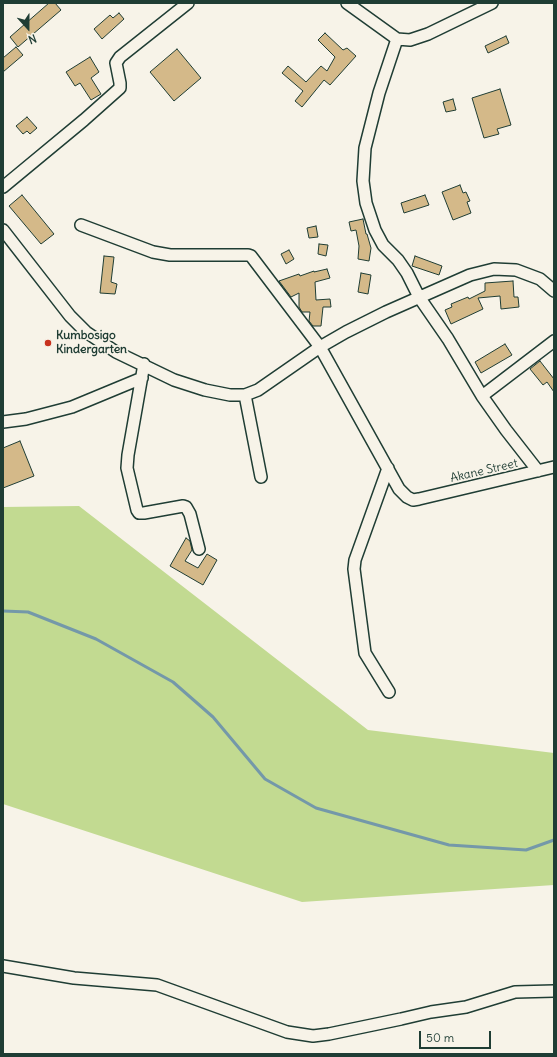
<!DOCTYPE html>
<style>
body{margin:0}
#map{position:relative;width:557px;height:1057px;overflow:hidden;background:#f7f3e8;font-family:Delius,sans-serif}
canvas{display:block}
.frame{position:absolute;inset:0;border:4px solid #1f3d34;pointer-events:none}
.north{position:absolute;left:8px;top:8px;width:40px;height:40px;-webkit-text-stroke:3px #f7f3e8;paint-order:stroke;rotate:159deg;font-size:11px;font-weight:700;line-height:16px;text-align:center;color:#1f3d34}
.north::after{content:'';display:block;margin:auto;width:14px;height:18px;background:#1f3d34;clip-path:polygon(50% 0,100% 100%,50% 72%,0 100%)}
.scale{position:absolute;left:419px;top:1031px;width:72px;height:18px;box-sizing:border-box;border:2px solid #1f3d34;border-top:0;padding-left:5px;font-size:12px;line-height:14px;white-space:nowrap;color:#1f3d34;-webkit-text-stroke:3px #f7f3e8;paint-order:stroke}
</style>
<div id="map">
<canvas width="557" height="1057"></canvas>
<div class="frame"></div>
<div class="north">N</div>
<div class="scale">50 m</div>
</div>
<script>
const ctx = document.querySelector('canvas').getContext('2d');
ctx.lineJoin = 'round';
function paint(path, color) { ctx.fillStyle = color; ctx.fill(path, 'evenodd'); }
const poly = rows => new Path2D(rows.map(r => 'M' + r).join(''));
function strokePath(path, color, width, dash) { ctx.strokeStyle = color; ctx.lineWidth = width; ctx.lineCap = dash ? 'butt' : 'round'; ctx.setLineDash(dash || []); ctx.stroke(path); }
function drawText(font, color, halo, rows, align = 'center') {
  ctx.font = font + ' Delius,sans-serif'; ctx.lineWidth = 3.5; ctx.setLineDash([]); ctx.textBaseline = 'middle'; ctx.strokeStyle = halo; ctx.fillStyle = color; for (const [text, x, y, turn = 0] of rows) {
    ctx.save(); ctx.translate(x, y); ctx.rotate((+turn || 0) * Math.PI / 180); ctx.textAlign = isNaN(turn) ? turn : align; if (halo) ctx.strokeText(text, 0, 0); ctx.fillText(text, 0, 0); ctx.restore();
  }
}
paint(poly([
 [79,506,368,730,554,753,554,885,302,902,3,804,3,507]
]), '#c2da91');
strokePath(poly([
 [3,611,28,612,96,639,173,682,213,717,265,779,316,808,449,845,526,850,554,840]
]), '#7498a9', 3);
const building = poly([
 [49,3,55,3,61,10,18,47,10,37,49,3],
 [119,13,124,19,102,39,94,29,110,15,113,18,119,13],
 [325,33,343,50,347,48,356,56,330,85,324,80,302,107,295,101,303,91,282,73,288,66,306,82,321,66,327,71,335,57,318,40,325,33],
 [506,36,509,43,488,53,485,46,506,36],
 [16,47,23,55,3,72,3,58,16,47],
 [177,49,201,78,174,101,150,72,177,49],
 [90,57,99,72,91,78,101,94,91,100,80,83,75,86,66,72,90,57],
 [500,89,511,125,497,129,499,134,484,138,472,98,500,89],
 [453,99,456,110,446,112,443,102,453,99],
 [27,117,37,128,30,134,27,131,23,134,16,126,27,117],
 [460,185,463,193,466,192,470,201,467,202,471,213,453,220,442,192,460,185],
 [22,195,54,234,41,244,9,206,22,195],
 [425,195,429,205,404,213,401,203,425,195],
 [363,219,366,234,367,234,371,248,369,261,358,259,359,246,356,230,351,231,349,222,363,219],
 [316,226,318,237,309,238,307,228,316,226],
 [319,244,328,245,326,256,318,254,319,244],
 [289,250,294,259,286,264,281,254,289,250],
 [104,256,114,257,111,282,117,284,115,294,100,293,104,256],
 [415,256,442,266,439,275,412,266,415,256],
 [327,269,330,278,315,282,316,300,330,299,331,307,323,307,321,326,313,326,309,321,310,312,302,312,299,307,299,293,291,297,279,281,299,274,300,276,314,271,314,272,327,269],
 [361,273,371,275,368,294,358,292,361,273],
 [513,281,514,297,518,297,519,307,501,309,500,296,478,298,483,309,451,324,445,310,452,307,451,304,468,297,469,299,485,291,485,283,513,281],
 [505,344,512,355,481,373,475,362,505,344],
 [540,361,554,379,554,392,547,382,543,385,530,369,540,361],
 [20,441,34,476,3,488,3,448,20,441],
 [186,538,190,541,192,550,185,561,198,568,207,554,217,560,203,585,170,566,186,538]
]);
paint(building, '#d4b989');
strokePath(building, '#1f3d34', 1);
const minor = poly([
 [347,3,397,39,410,40,428,34,492,3],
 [397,39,379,93,365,148,363,181,366,203,375,230,383,245,398,260,407,273,419,297,448,339,482,396,506,430,538,471],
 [3,187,84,120,120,88,120,83,116,63,120,57,188,3],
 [81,225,153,252,170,255,248,255,251,256,320,347,399,489,407,497,413,500,419,499,554,467],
 [3,230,70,316,86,332,116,352,174,380,205,390,230,395,245,395,258,390,320,347,346,332,386,312,470,275,494,269,516,270,540,279,554,291],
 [144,364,128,455,127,468,137,510,139,513,144,513,183,506,186,507,190,514,199,549],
 [245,395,261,477],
 [482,396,554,341],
 [3,422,26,419,72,407,142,378],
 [388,468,355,560,354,569,365,653,389,692],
 [3,966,74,978,157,985,287,1032,313,1036,329,1034,401,1019,431,1012,466,1007,515,992,554,991]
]);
strokePath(minor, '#1f3d34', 14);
strokePath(minor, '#f7f3e8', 11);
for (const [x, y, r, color] of [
 [48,343,4,"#c8321e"]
]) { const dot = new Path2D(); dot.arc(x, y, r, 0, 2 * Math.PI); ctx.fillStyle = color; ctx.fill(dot); strokePath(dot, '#f7f3e8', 1.5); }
drawText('bold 12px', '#1f3d34', '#f7f3e8', [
 ["Kumbosigo",56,336],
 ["Kindergarten",56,350]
], 'left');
drawText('12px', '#1f3d34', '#f7f3e8', [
 ["Akane Street",484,471,-13]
]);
</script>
